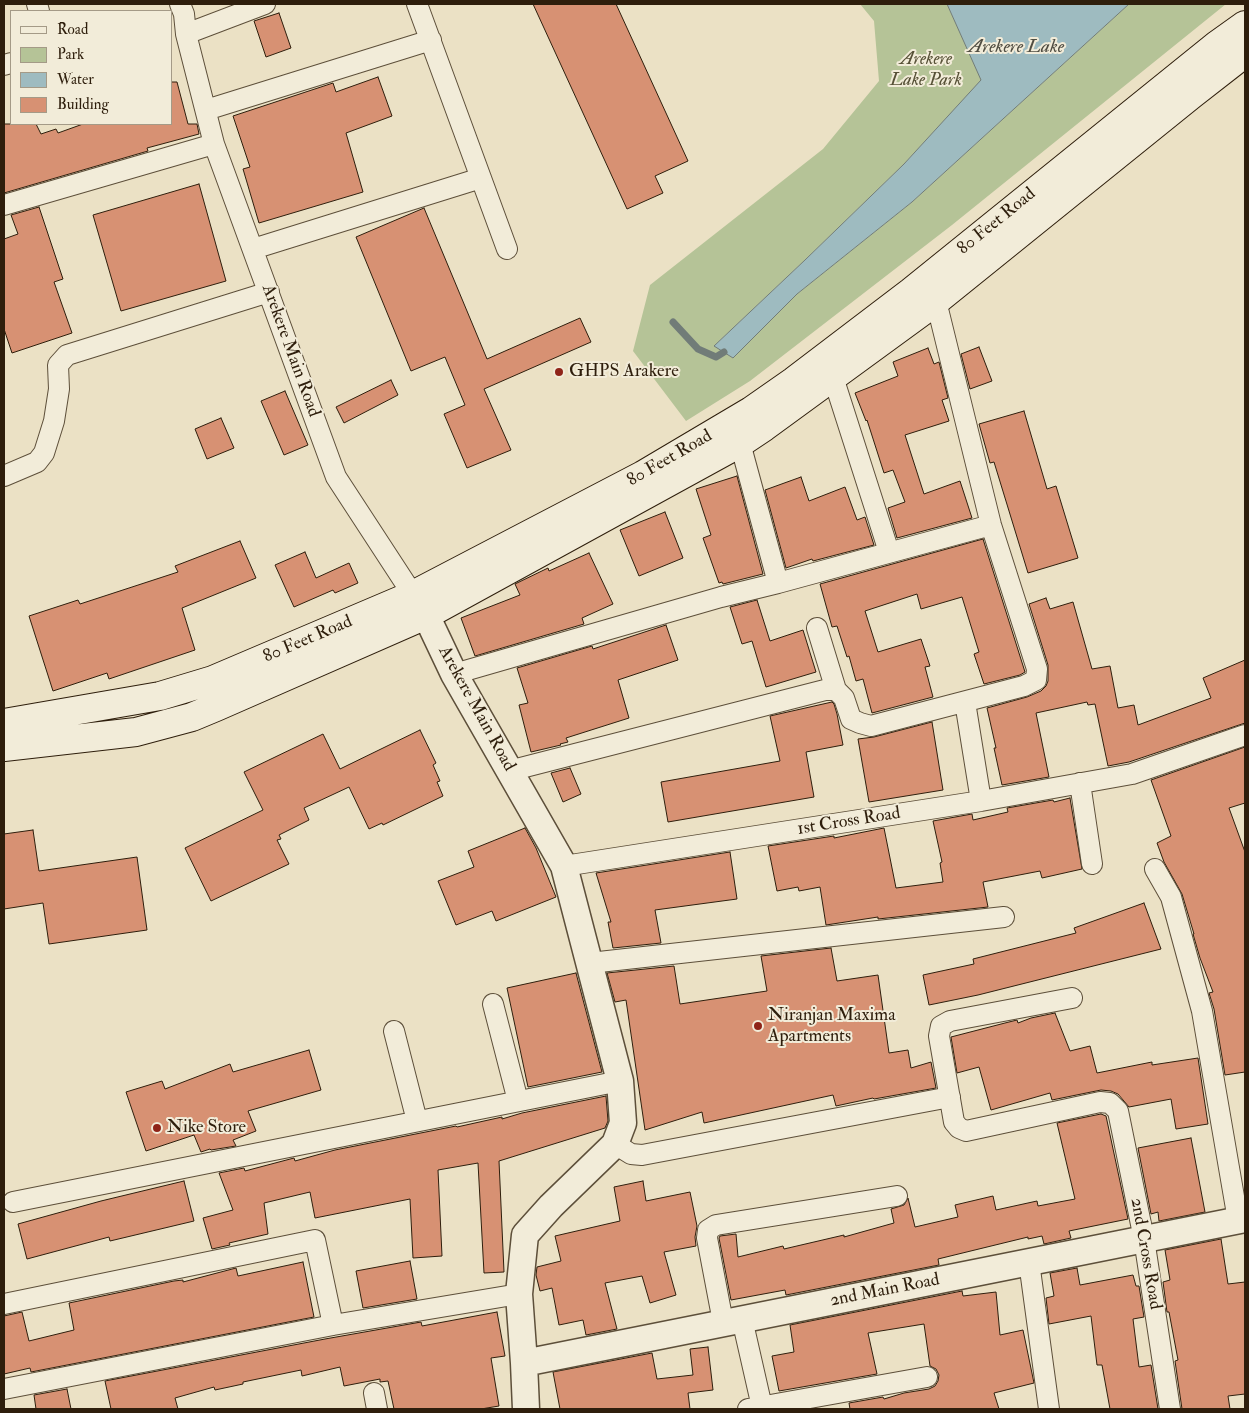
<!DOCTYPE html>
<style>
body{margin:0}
#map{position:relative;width:1249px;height:1413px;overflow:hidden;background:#ebe1c5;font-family:"IM FELL Double Pica",serif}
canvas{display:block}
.frame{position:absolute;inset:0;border:5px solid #2e1e0c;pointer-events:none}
.legend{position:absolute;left:10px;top:10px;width:162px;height:115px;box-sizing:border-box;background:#f2ecd9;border:1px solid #a49a87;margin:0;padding:6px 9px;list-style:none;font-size:15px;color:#2e1e0c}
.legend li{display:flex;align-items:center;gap:10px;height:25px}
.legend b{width:25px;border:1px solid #a49a87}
</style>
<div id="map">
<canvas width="1249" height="1413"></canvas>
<div class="frame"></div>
<ul class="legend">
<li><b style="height:6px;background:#f2ecd9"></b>Road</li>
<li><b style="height:14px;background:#b5c397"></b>Park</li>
<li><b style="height:14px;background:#9ebbc0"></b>Water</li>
<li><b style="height:14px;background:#d79173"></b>Building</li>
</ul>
</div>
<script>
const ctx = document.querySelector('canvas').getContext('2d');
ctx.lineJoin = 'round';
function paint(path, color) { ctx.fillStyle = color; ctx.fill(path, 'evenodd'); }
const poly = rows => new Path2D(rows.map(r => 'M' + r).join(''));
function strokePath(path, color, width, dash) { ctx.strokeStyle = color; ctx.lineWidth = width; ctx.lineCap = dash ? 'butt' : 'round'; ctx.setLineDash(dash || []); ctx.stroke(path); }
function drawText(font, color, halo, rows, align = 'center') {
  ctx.font = font + ' "IM FELL Double Pica",serif'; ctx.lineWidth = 4; ctx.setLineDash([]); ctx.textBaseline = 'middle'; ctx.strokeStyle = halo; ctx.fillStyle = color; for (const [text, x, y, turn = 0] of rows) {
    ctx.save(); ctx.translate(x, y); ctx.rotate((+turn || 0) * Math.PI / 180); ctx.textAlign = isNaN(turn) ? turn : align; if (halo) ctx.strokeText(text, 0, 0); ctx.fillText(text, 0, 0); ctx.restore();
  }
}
paint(poly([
 [860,4,947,4,982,80,904,164,805,260,715,345,733,358,797,294,912,202,1129,4,1226,4,952,225,750,381,686,421,633,351,650,285,823,149,879,81,874,21]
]), '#b5c397');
const water = poly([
 [947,4,1129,4,912,202,797,294,733,358,714,346,805,260,904,164,981,80,947,4]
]);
paint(water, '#9ebbc0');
strokePath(water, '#717c78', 1);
strokePath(poly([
 [673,322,698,349,716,357,724,352]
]), '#717c78', 7);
const building = poly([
 [533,4,616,4,688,161,655,176,663,193,627,209,533,4],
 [279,13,291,48,266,57,254,21,279,13],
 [378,77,392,116,346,133,363,192,259,223,243,169,250,167,233,116,333,83,336,92,378,77],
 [171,82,177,82,188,124,197,124,199,134,147,148,148,151,4,193,4,124,36,124,41,134,56,129,58,133,83,124,171,124,171,82],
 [199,184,226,281,121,311,93,215,199,184],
 [39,207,63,279,54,282,72,333,12,353,4,329,4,239,18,234,11,215,39,207],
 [424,208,487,359,580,318,591,342,484,389,511,450,467,468,444,414,465,405,445,357,411,371,356,237,424,208],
 [979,347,992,381,970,389,961,354,979,347],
 [928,348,934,364,939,362,948,398,942,400,949,421,905,435,924,494,960,481,972,518,897,538,888,508,905,502,893,470,884,473,867,420,866,421,855,393,898,376,893,362,928,348],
 [391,380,398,395,344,423,336,407,391,380],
 [285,391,308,445,284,455,261,401,285,391],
 [1024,411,1047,489,1056,486,1078,558,1028,573,994,462,990,463,979,424,1024,411],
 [221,418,234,448,207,459,195,429,221,418],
 [737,476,763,574,723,584,722,582,719,583,703,538,711,535,696,489,737,476],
 [801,477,809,501,845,487,857,520,865,517,874,545,813,561,812,559,786,568,765,490,801,477],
 [665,512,683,558,639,576,620,530,665,512],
 [983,539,1025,672,1020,675,984,684,974,654,979,652,962,597,921,609,917,594,865,611,878,652,921,639,930,666,925,667,933,697,872,713,863,679,856,681,849,656,847,657,837,626,832,627,820,584,983,539],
 [240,541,256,578,182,608,195,650,109,679,107,673,53,691,29,616,78,600,80,604,178,572,175,566,240,541],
 [305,552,316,578,349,563,358,583,335,593,333,590,294,607,275,565,305,552],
 [589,553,613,604,582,618,584,624,475,656,461,618,520,595,515,584,548,568,549,571,589,553],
 [1046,598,1050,609,1073,602,1092,669,1110,666,1118,708,1134,705,1138,725,1211,698,1203,678,1245,660,1245,723,1129,762,1108,766,1095,704,1088,705,1087,702,1036,713,1049,777,1002,785,994,748,996,748,987,708,1027,697,1041,691,1046,686,1048,681,1048,665,1029,604,1046,598],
 [757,600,770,641,803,630,816,672,766,687,752,641,742,644,730,607,757,600],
 [666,625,678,660,618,680,629,718,566,738,568,742,560,744,561,745,531,752,519,705,528,703,517,668,592,646,593,649,666,625],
 [832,702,834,704,837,714,843,745,806,752,814,797,668,822,661,782,780,761,770,716,832,702],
 [932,722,943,790,869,802,858,739,874,737,932,722],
 [420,730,436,763,433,765,440,781,437,782,443,796,383,825,382,823,369,829,349,787,304,808,309,820,279,835,281,839,277,840,289,864,211,901,185,848,263,810,244,772,323,734,340,769,420,730],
 [1245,747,1245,803,1229,808,1245,852,1245,1072,1225,1075,1214,1009,1209,993,1213,992,1200,958,1193,934,1194,934,1182,894,1164,862,1157,843,1171,836,1151,780,1245,747],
 [570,768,581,794,563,802,551,773,570,768],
 [1070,798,1082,869,1042,878,1040,871,983,882,988,907,878,919,878,917,826,925,820,887,799,891,798,887,777,891,768,846,834,836,834,838,884,828,896,888,943,882,940,863,942,862,933,821,972,814,973,820,1008,812,1007,808,1053,800,1054,802,1070,798],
 [525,828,536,848,556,897,496,921,492,911,456,925,438,881,474,867,468,851,525,828],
 [33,830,39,871,137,857,147,930,49,944,43,903,4,909,4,834,33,830],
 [730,852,737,899,655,910,661,943,613,948,608,922,611,922,596,873,730,852],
 [1144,903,1161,949,978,995,929,1005,923,975,974,964,973,959,1076,933,1074,928,1144,903],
 [831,948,837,981,878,975,889,1053,908,1050,911,1068,931,1062,936,1088,874,1099,873,1098,836,1106,833,1095,704,1123,702,1112,645,1130,626,1000,615,1002,607,973,674,966,680,1004,767,991,761,956,831,948],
 [576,973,602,1072,528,1087,507,988,576,973],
 [1055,1013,1070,1051,1090,1046,1097,1073,1152,1062,1152,1065,1198,1058,1208,1124,1176,1129,1171,1099,1129,1107,1118,1094,1111,1091,1101,1090,1052,1100,1050,1093,991,1110,979,1067,957,1073,951,1037,1005,1023,1017,1020,1018,1023,1031,1018,1055,1013],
 [309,1050,321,1090,248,1111,256,1131,233,1140,236,1146,211,1150,210,1149,201,1152,194,1135,146,1151,126,1092,162,1081,165,1089,230,1064,233,1072,309,1050],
 [606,1096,608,1121,605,1128,499,1161,504,1272,484,1273,478,1163,438,1170,442,1256,413,1258,410,1199,315,1218,310,1192,264,1203,268,1234,229,1243,230,1245,212,1249,203,1218,233,1210,219,1173,244,1168,245,1171,294,1158,295,1161,335,1150,456,1126,457,1127,502,1117,502,1119,522,1113,606,1096],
 [1101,1114,1106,1116,1128,1219,1069,1231,1071,1238,1044,1244,1042,1236,1028,1239,1028,1237,938,1259,939,1265,786,1295,785,1290,731,1300,719,1238,720,1236,736,1234,738,1257,783,1246,784,1249,844,1235,844,1237,894,1223,891,1209,904,1205,908,1198,915,1227,958,1217,955,1205,993,1196,996,1210,1037,1201,1038,1206,1075,1199,1057,1123,1101,1114],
 [1191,1138,1205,1212,1159,1221,1158,1212,1151,1214,1138,1148,1191,1138],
 [184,1181,194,1221,110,1241,109,1237,27,1259,18,1224,101,1201,184,1181],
 [643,1181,646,1201,690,1192,697,1226,695,1237,696,1246,664,1252,676,1295,650,1303,642,1276,605,1283,617,1329,586,1335,583,1320,559,1325,552,1288,540,1291,536,1275,537,1267,561,1261,555,1236,620,1221,614,1187,643,1181],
 [1221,1239,1228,1284,1245,1282,1245,1394,1228,1396,1230,1409,1182,1409,1175,1361,1178,1360,1169,1312,1167,1312,1163,1282,1170,1280,1165,1250,1221,1239],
 [410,1261,417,1299,363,1308,356,1271,410,1261],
 [303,1262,314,1317,31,1372,30,1368,4,1374,4,1316,22,1312,29,1341,74,1330,69,1303,174,1281,183,1280,183,1282,236,1268,238,1276,303,1262],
 [1077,1268,1080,1285,1133,1275,1136,1286,1139,1286,1144,1317,1133,1319,1139,1367,1151,1365,1158,1409,1110,1409,1102,1365,1097,1365,1091,1316,1049,1324,1046,1298,1054,1296,1050,1273,1077,1268],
 [962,1291,963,1296,996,1292,1000,1335,1023,1330,1034,1383,994,1393,999,1409,850,1409,849,1403,883,1397,884,1399,904,1393,929,1389,935,1386,938,1381,939,1375,936,1369,930,1366,924,1324,868,1333,877,1374,779,1391,772,1356,794,1352,790,1325,962,1291],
 [497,1312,505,1356,491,1358,499,1406,481,1409,394,1409,388,1381,380,1382,380,1379,344,1386,340,1367,302,1376,301,1370,243,1382,243,1384,215,1390,214,1387,175,1398,178,1409,111,1409,105,1381,325,1339,421,1322,422,1326,497,1312],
 [708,1347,713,1390,688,1393,690,1409,560,1409,553,1372,652,1353,657,1379,693,1375,690,1349,708,1347],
 [67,1389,71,1409,36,1409,34,1395,67,1389]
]);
paint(building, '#d79173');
strokePath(building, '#2e1e0c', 1);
const minor = poly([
 [37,4,39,11],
 [180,4,184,14,186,34,214,144,336,477,413,595],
 [417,4,507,249],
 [186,34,265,4],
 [4,65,11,63],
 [206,110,431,40],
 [4,205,214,144],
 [253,249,481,178],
 [827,365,833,377,889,552],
 [740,443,778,583],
 [4,476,37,462,44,453,54,421,59,389,58,365,67,355,269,292],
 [817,628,836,690,844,698,851,719,860,723,871,726,1024,686,1036,680,1037,669,991,525,936,301],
 [454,674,721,597,778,583,991,525],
 [965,702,981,801],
 [509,771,825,690,836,690],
 [1080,783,1092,864],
 [564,866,981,801,1132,774,1245,735],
 [1155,869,1171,897,1202,1011,1238,1220],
 [590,963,1004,917],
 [1072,998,950,1021,941,1026,939,1036,954,1122,959,1128,966,1131,1100,1102,1110,1103,1118,1111,1144,1239,1170,1409],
 [493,1004,518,1101],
 [394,1031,417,1121],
 [615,1144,631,1154,642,1155,950,1097],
 [13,1202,620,1081],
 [1029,1262,1049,1409],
 [4,1304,315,1240,333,1325],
 [742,1319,762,1407],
 [723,1322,707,1238,708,1230,716,1225,897,1196],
 [4,1389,333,1325,519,1294],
 [374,1393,377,1409],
 [748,1409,927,1377]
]);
const tertiary = poly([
 [414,596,426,615,454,674,564,866,620,1081,623,1123,615,1144,551,1206,525,1235,519,1294,524,1363,526,1409],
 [524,1363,1245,1219]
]);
const secondary = poly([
 [4,723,160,696,213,680,413,595,643,475,751,411,794,381,911,292,1217,45,1245,25],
 [4,747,136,732,192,717,216,707,426,615,740,443,764,427,927,308,1191,95,1245,53]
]);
strokePath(minor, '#5d4f3a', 22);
strokePath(tertiary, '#5d4f3a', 29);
strokePath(secondary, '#2e1e0c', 30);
strokePath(minor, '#f2ecd9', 20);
strokePath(tertiary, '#f2ecd9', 26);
strokePath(secondary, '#f2ecd9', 28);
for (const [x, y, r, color] of [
 [559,372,5,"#8f2418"],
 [758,1026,5,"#8f2418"],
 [157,1128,5,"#8f2418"]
]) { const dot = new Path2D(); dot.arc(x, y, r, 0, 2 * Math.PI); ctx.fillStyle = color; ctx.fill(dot); strokePath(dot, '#f2ecd9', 2); }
drawText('italic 18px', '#565036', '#f2ecd9', [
 ["Arekere",926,60],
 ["Lake Park",926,81]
]);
drawText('18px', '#2e1e0c', '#f2ecd9', [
 ["80 Feet Road",997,222,-39],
 ["Arekere Main Road",290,351,70],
 ["80 Feet Road",670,459,-30],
 ["80 Feet Road",308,640,-23],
 ["Arekere Main Road",476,709,61],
 ["1st Cross Road",849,822,-9],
 ["2nd Cross Road",1145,1254,80],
 ["2nd Main Road",885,1291,-11]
]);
drawText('18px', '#2e1e0c', '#f2ecd9', [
 ["GHPS Arakere",569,372],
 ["Niranjan Maxima",768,1016],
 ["Apartments",768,1037],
 ["Nike Store",167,1128]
], 'left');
drawText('italic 19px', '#504d42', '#f2ecd9', [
 ["Arekere Lake",1016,48]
]);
</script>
